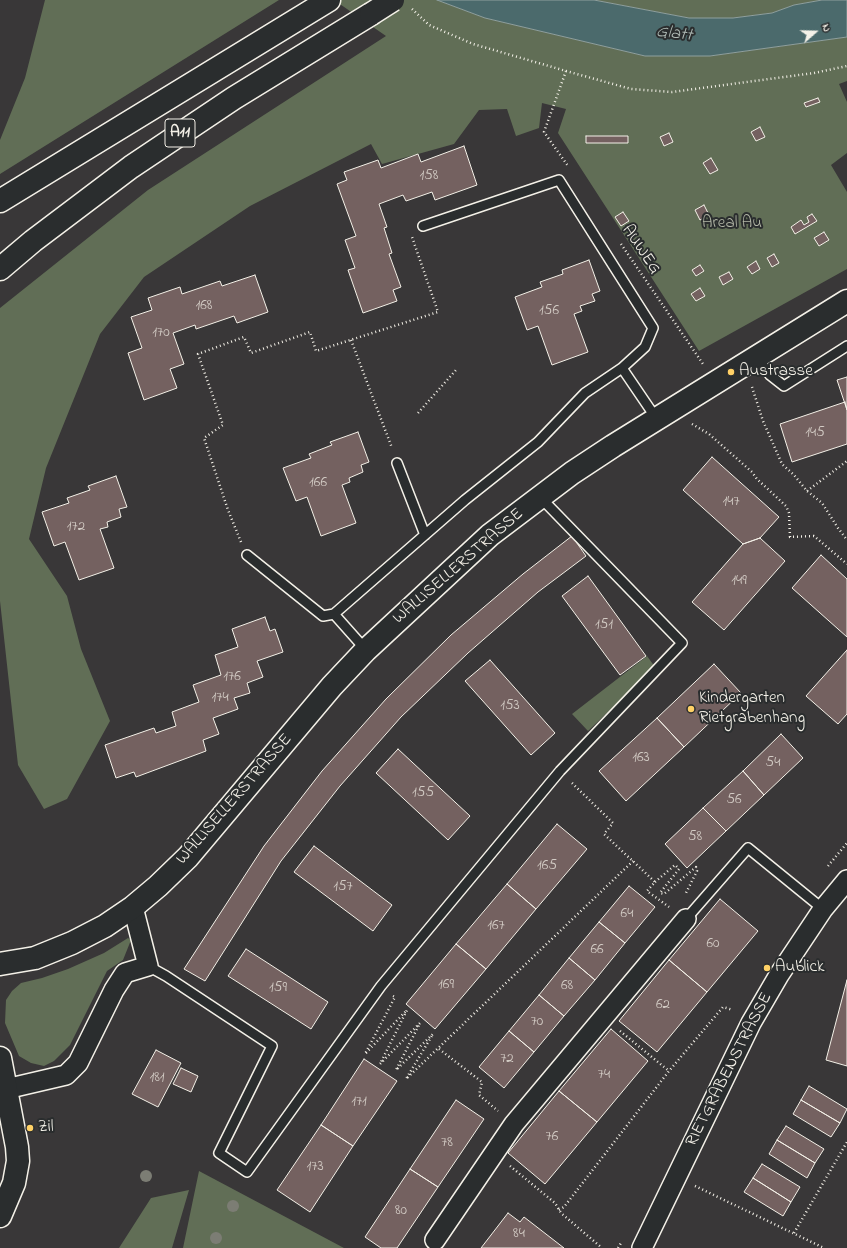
<!DOCTYPE html>
<style>
body{margin:0}
#map{position:relative;width:847px;height:1248px;overflow:hidden;background:#393738;font-family:"Indie Flower",sans-serif}
canvas{display:block}
.north{position:absolute;left:795px;top:12px;width:40px;height:40px;-webkit-text-stroke:3px #2a2d2e;paint-order:stroke;rotate:70deg;font-size:11px;font-weight:700;line-height:16px;text-align:center;color:#f4f1e8}
.north::after{content:'';display:block;margin:auto;width:14px;height:18px;background:#f4f1e8;clip-path:polygon(50% 0,100% 100%,50% 72%,0 100%)}
</style>
<div id="map">
<canvas width="847" height="1248"></canvas>
<div class="north">N</div>
</div>
<script>
const ctx = document.querySelector('canvas').getContext('2d');
ctx.lineJoin = 'round';
function paint(path, color) { ctx.fillStyle = color; ctx.fill(path, 'evenodd'); }
const poly = rows => new Path2D(rows.map(r => 'M' + r).join(''));
function strokePath(path, color, width, dash) { ctx.strokeStyle = color; ctx.lineWidth = width; ctx.lineCap = dash ? 'butt' : 'round'; ctx.setLineDash(dash || []); ctx.stroke(path); }
function drawText(font, color, halo, rows, align = 'center') {
  ctx.font = font + ' "Indie Flower",sans-serif'; ctx.lineWidth = 4; ctx.setLineDash([]); ctx.textBaseline = 'middle'; ctx.strokeStyle = halo; ctx.fillStyle = color; for (const [text, x, y, turn = 0] of rows) {
    ctx.save(); ctx.translate(x, y); ctx.rotate((+turn || 0) * Math.PI / 180); ctx.textAlign = isNaN(turn) ? turn : align; if (halo) ctx.strokeText(text, 0, 0); ctx.fillText(text, 0, 0); ctx.restore();
  }
}
paint(poly([
 [45,0,279,0,0,174,0,140,25,78],
 [334,0,437,0,485,18,645,56,710,56,847,37,847,81,839,84,847,102,847,153,831,165,847,192,847,269,699,351,558,133,566,109,542,103,539,128,516,136,507,109,479,110,454,144,382,164,371,144,250,206,144,277,100,334,46,468,29,539,67,596,81,649,110,721,67,799,44,809,18,765,0,601,0,308,148,190,386,36],
 [594,0,822,0,794,5,772,13,733,18,689,18],
 [647,656,655,667,588,731,572,714],
 [128,938,131,940,123,960,107,971,70,1045,54,1061,44,1066,31,1063,19,1056,5,1023,6,1000,12,991,21,983,42,978,68,969,104,953],
 [199,1171,344,1248,183,1248],
 [189,1190,172,1248,119,1248,151,1198]
]), '#616e56');
const water = poly([
 [437,0,594,0,689,18,733,18,772,13,794,5,822,0,847,0,847,37,710,56,645,56,485,18,437,0]
]);
paint(water, '#4b6a6c');
strokePath(water, '#8fa09e', 1);
const building = poly([
 [818,98,820,102,806,107,804,103,818,98],
 [760,127,765,137,756,141,751,132,760,127],
 [669,133,673,142,664,146,660,137,669,133],
 [586,136,628,136,628,143,586,143,586,136],
 [464,146,477,185,435,200,432,192,406,201,403,195,379,204,387,227,384,228,392,253,389,254,401,287,393,290,397,301,363,313,348,270,355,268,345,240,356,236,337,184,347,180,344,172,378,160,381,168,418,154,421,162,464,146],
 [711,158,718,170,710,174,703,163,711,158],
 [704,205,709,215,700,220,695,210,704,205],
 [623,212,629,221,621,226,615,217,623,212],
 [812,214,817,221,795,234,791,227,801,220,804,225,809,222,807,217,812,214],
 [824,232,829,240,819,246,814,238,824,232],
 [774,254,779,263,772,267,767,258,774,254],
 [589,260,600,291,592,294,595,301,580,306,582,311,574,314,588,352,552,365,538,326,527,330,515,297,542,287,540,282,563,274,562,270,589,260],
 [756,261,760,269,752,274,747,267,756,261],
 [700,265,704,271,696,276,692,270,700,265],
 [729,272,733,279,723,285,719,277,729,272],
 [255,275,268,312,237,323,234,316,196,329,195,325,173,333,184,364,170,369,177,388,144,400,128,353,142,348,131,317,152,310,148,298,180,287,182,294,220,281,222,286,255,275],
 [700,288,705,296,696,301,691,294,700,288],
 [847,377,847,410,837,380,847,377],
 [845,402,847,410,847,444,792,462,780,424,845,402],
 [358,432,369,462,361,465,363,472,349,478,350,482,342,485,356,523,321,536,307,497,296,501,283,468,311,458,309,454,332,445,330,442,358,432],
 [712,457,779,517,760,538,743,544,683,490,712,457],
 [116,476,127,507,119,509,121,517,107,522,108,527,100,529,114,568,79,580,65,542,54,546,42,512,69,503,67,498,90,490,88,486,116,476],
 [572,536,586,556,538,592,468,653,401,717,340,786,281,861,205,981,184,969,264,846,322,771,386,699,451,635,523,574,572,536],
 [760,538,785,561,724,630,692,602,743,544,760,538],
 [821,555,847,579,847,637,792,588,821,555],
 [588,576,646,656,620,675,562,596,588,576],
 [265,617,270,631,275,629,283,652,257,661,263,677,247,683,250,693,234,698,238,709,213,718,219,734,203,740,206,751,136,777,134,772,116,778,105,745,154,728,156,733,176,726,172,712,199,702,193,685,221,675,215,655,238,647,232,629,265,617],
 [847,650,847,714,838,724,806,696,847,650],
 [490,660,555,733,531,755,465,681,490,660],
 [714,664,741,693,684,747,657,718,714,664],
 [657,718,684,747,626,801,599,771,657,718],
 [781,734,803,758,764,795,743,771,781,734],
 [398,749,470,816,448,840,376,773,398,749],
 [743,771,764,795,726,831,703,808,743,771],
 [703,808,726,831,687,868,665,844,703,808],
 [557,824,587,849,536,909,507,884,557,824],
 [314,846,392,905,373,931,294,872,314,846],
 [507,884,536,909,486,969,456,944,507,884],
 [629,886,655,907,625,943,599,922,629,886],
 [720,899,758,931,707,992,669,960,720,899],
 [599,922,625,943,595,980,569,958,599,922],
 [456,944,486,969,435,1029,406,1004,456,944],
 [246,949,328,1002,311,1029,228,976,246,949],
 [569,958,595,980,564,1016,539,995,569,958],
 [669,960,707,992,657,1052,619,1021,669,960],
 [847,980,847,1066,826,1060,847,980],
 [539,995,564,1016,534,1052,509,1031,539,995],
 [611,1029,648,1061,597,1122,559,1091,611,1029],
 [509,1031,534,1052,504,1088,479,1067,509,1031],
 [156,1050,181,1063,158,1107,132,1094,156,1050],
 [364,1059,397,1081,353,1146,321,1125,364,1059],
 [181,1068,198,1076,191,1092,173,1084,181,1068],
 [809,1086,847,1109,840,1123,801,1100,809,1086],
 [559,1091,597,1122,545,1184,508,1153,559,1091],
 [456,1100,484,1119,438,1187,410,1169,456,1100],
 [801,1100,840,1123,831,1137,793,1114,801,1100],
 [321,1125,353,1146,310,1212,277,1190,321,1125],
 [786,1126,824,1149,815,1163,777,1140,786,1126],
 [777,1140,815,1163,807,1178,769,1154,777,1140],
 [762,1164,800,1187,791,1202,753,1178,762,1164],
 [410,1169,438,1187,397,1248,381,1248,365,1237,410,1169],
 [753,1178,791,1202,783,1216,744,1192,753,1178],
 [508,1213,520,1222,524,1217,564,1248,481,1248,508,1213]
]);
paint(building, '#746160');
strokePath(building, '#f4f1e8', 1);
const service = poly([
 [757,357,770,375,784,386,847,346],
 [622,368,656,418],
 [397,463,425,535],
 [247,555,323,616,334,614],
 [366,650,334,614,465,500,538,442,585,393,622,368,645,347,653,328,559,180,423,226],
 [686,919,748,848,823,909],
 [148,966,166,976,272,1046,219,1153,247,1172,381,986,560,771,682,643,540,497]
]);
const minor = poly([
 [6,1089,66,1075,78,1063,114,990,125,973,148,966,133,907],
 [435,1240,514,1124,686,919],
 [642,1248,751,1023,779,975,823,909,847,880]
]);
const tertiary = poly([
 [0,1058,17,1147,18,1161,14,1183,0,1216]
]);
const secondary = poly([
 [0,964,35,958,72,943,105,926,133,907,158,886,188,857,332,686,366,650,490,535,572,473,613,446,847,301]
]);
const motorway = poly([
 [0,201,329,0],
 [0,269,33,241,131,167,234,98,371,14]
]);
strokePath(service, '#f4f1e8', 12);
strokePath(minor, '#f4f1e8', 22);
strokePath(tertiary, '#f4f1e8', 25);
strokePath(secondary, '#f4f1e8', 25);
strokePath(motorway, '#f4f1e8', 25);
strokePath(poly([
 [412,9,429,25,473,44,566,71,631,89,672,92,814,73,847,66],
 [566,71,544,132,568,166],
 [621,244,703,364],
 [351,340,392,448],
 [752,387,763,421,782,464,794,475,807,491,822,503,838,528,847,540],
 [418,413,456,370],
 [692,424,709,434,752,472,757,479,786,506,789,513,790,537,814,536,847,564],
 [807,491,847,461],
 [241,542,228,510,204,438,223,425,198,354,244,337,251,353,310,332,316,351,438,312,412,237],
 [572,783,613,823,604,834,655,882,647,891,669,907],
 [828,866,847,843],
 [655,882,675,865,679,869,660,893,664,894,696,867,697,871,686,893],
 [393,996,395,997,365,1054,407,1010,380,1064,420,1023,396,1070,433,1034,406,1079,633,861],
 [620,1031,669,1071],
 [439,1049,482,1082,479,1095,498,1111],
 [510,1166,555,1203,561,1213,602,1248],
 [695,1186,824,1248],
 [559,1210,564,1207,669,1071,723,1007,733,1010],
 [794,1233,847,1142],
 [618,1248,621,1243]
]), '#f4f1e8', 2.5, [1, 3]);
strokePath(service, '#2a2d2e', 9);
strokePath(minor, '#2a2d2e', 19);
strokePath(tertiary, '#2a2d2e', 22);
strokePath(secondary, '#2a2d2e', 22);
strokePath(motorway, '#2a2d2e', 22);
const motorwayBridge = poly([
 [371,14,393,0]
]);
strokePath(motorwayBridge, '#f4f1e8', 25, []);
strokePath(motorwayBridge, '#2a2d2e', 22);
ctx.fillStyle = '#7c7d74';
for (const [x, y] of [
 [146,1176],
 [233,1206],
 [216,1238]
]) { ctx.beginPath(); ctx.arc(x, y, 6, 0, 2 * Math.PI); ctx.fill(); }
for (const [x, y, r, color] of [
 [731,372,4,"#ffd166"],
 [691,709,4,"#ffd166"],
 [767,968,4,"#ffd166"],
 [30,1128,4,"#ffd166"]
]) { const dot = new Path2D(); dot.arc(x, y, r, 0, 2 * Math.PI); ctx.fillStyle = color; ctx.fill(dot); strokePath(dot, '#2a2d2e', 1.5); }
drawText('15px', '#d4cdc6', null, [
 ["158",429,177],
 ["168",204,307],
 ["156",549,312],
 ["170",161,334],
 ["145",815,434],
 ["166",318,484],
 ["147",731,503],
 ["172",76,528],
 ["149",739,582],
 ["151",604,626],
 ["176",232,678],
 ["174",220,699],
 ["153",510,707],
 ["163",641,759],
 ["54",773,764],
 ["155",423,794],
 ["56",734,801],
 ["58",695,838],
 ["165",547,867],
 ["157",343,888],
 ["64",627,915],
 ["167",496,927],
 ["60",713,945],
 ["66",597,951],
 ["169",446,986],
 ["68",567,987],
 ["159",278,989],
 ["62",663,1006],
 ["70",537,1023],
 ["72",507,1060],
 ["74",604,1076],
 ["181",157,1079],
 ["171",359,1103],
 ["76",552,1138],
 ["78",447,1144],
 ["173",315,1168],
 ["80",401,1212],
 ["84",519,1235]
]);
for (const [x, y, w] of [
 [180,133,30]
]) { const box = new Path2D(); box.roundRect(x - w / 2, y - 14, w, 28, 3); ctx.fillStyle = '#2a2d2e'; ctx.fill(box); strokePath(box, '#f4f1e8', 1); }
drawText('bold 16px', '#f4f1e8', null, [
 ["A11",180,133]
]);
drawText('17px', '#b2b6a6', '#2a2d2e', [
 ["Areal Au",732,224]
]);
drawText('17px', '#f4f1e8', '#2a2d2e', [
 ["AUWEG",640,250,56],
 ["WALLISELLERSTRASSE",459,567,-41],
 ["WALLISELLERSTRASSE",235,800,-49],
 ["RIETGRABENSTRASSE",730,1070,-63]
]);
drawText('17px', '#f4f1e8', '#2a2d2e', [
 ["Austrasse",739,372],
 ["Kindergarten",699,699],
 ["Rietgrabenhang",699,719],
 ["Aublick",775,968],
 ["Zil",38,1128]
], 'left');
drawText('italic 18px', '#b0bbb6', '#2a2d2e', [
 ["Glatt",674,35,6]
]);
</script>
